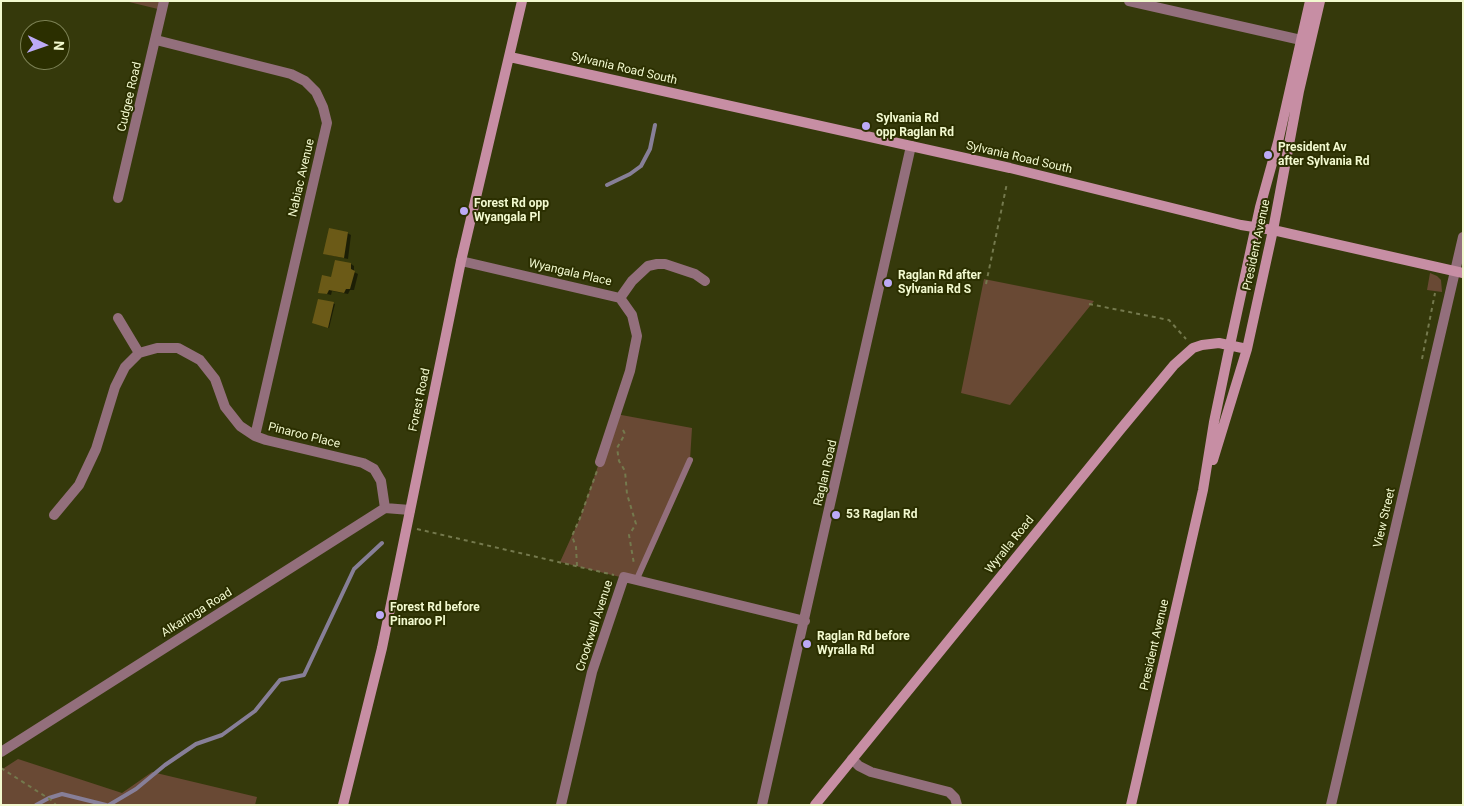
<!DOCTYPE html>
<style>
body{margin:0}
#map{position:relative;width:1464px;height:806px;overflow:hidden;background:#35390b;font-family:Roboto,sans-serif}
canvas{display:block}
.frame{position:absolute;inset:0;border:2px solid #f2f9cf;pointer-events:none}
.north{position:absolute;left:20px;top:20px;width:50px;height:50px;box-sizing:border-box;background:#2b2f00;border:1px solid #7b8053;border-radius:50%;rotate:93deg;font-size:14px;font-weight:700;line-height:20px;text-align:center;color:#f2f9cf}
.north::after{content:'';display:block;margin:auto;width:18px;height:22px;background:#bcaaf6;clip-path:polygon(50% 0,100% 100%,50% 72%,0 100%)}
</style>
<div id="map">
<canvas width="1464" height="806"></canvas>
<div class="frame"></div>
<div class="north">N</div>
</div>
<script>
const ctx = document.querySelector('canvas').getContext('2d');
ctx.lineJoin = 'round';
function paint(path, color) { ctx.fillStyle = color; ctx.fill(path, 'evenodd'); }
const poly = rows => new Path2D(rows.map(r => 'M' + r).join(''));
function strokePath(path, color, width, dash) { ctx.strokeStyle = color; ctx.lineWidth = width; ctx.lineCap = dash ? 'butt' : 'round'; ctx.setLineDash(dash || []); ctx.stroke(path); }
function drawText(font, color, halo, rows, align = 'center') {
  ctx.font = font + ' Roboto,sans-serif'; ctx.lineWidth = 4; ctx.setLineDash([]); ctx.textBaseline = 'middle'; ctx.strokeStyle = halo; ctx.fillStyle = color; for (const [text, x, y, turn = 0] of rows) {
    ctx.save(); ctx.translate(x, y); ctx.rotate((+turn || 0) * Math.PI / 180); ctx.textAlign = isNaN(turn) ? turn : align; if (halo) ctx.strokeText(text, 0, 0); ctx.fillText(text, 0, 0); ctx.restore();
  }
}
paint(poly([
 [125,1,163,1,162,10],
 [1430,273,1437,276,1441,280,1442,292,1427,290],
 [984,279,1094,301,1010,405,961,393],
 [616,414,692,428,690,460,636,581,560,562,580,518],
 [18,759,122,793,152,772,257,797,255,805,1,805,1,770]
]), '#694934');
paint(poly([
 [347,233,351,235,348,259,325,254],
 [351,264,354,266,354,272,358,274,354,290,350,290,348,294,332,291,331,295,319,292,332,279],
 [319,300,335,304,329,328,315,323]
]), '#0007');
strokePath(poly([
 [607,185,630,174,641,166,650,149,655,125],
 [36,805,49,798,62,794,106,805],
 [109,805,136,789,165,765,196,744,222,735,255,711,280,680,304,675,354,569,382,543]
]), '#877f98', 4);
paint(poly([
 [329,228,348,232,344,258,323,254],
 [335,260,351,263,351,269,355,271,350,289,346,289,344,293,329,290,327,294,318,293,322,275,331,277],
 [318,299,334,302,328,328,312,323]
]), '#6b5a17');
strokePath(poly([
 [986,284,1007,183],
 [1089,304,1169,320,1186,339],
 [1422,359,1435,293],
 [623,430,625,434,617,448,619,461,625,471,627,494,636,524,629,535,634,564],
 [417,529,614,575],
 [577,566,576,547,572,536,580,518,597,471],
 [1,768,51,800,56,805]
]), '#74794d', 2, [4, 4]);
strokePath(poly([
 [636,581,690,460]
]), '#936f7c', 6);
strokePath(poly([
 [1129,1,1301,40],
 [156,40,291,74,305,81,316,92,323,107,327,123,255,436],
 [118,198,164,1],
 [461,261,620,298,632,315,637,336,630,371,600,462],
 [620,298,632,281,648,266,657,264,665,264,695,274,705,281],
 [118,318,139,353],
 [54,515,79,485,96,449,115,387,125,367,139,353,157,348,178,348,200,360,215,379,225,407,240,426,255,436,266,440,363,463,374,469,381,481,385,508],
 [1,752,385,508,410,510],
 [852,759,859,766,871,772,949,792,955,798,957,805],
 [561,805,592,672,624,577,805,621],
 [762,805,911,146],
 [1331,805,1463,237]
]), '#936f7c', 10);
strokePath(poly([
 [510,57,1010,168,1241,225,1273,230,1463,273],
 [1213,460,1247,349,1273,230,1299,91,1320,1],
 [343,805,382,648,461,261,522,1],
 [815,805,1120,430,1174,365,1193,348,1202,345,1219,343,1247,349],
 [1131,805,1203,490,1214,422,1230,345,1260,207,1278,142,1310,1]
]), '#c78ea4', 10);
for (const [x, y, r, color] of [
 [866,126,5,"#bcaaf6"],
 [1268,155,5,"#bcaaf6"],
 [464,211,5,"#bcaaf6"],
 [888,283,5,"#bcaaf6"],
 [836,515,5,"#bcaaf6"],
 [380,615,5,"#bcaaf6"],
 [807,644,5,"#bcaaf6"]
]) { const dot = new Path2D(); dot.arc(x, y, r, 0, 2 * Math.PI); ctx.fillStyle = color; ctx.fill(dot); strokePath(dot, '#2b2f00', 2); }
drawText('12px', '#f2f9cf', '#2b2f00', [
 ["Sylvania Road South",624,69,13],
 ["Cudgee Road",130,97,-77],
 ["Sylvania Road South",1019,158,13],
 ["Nabiac Avenue",302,178,-77],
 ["President Avenue",1257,245,-78],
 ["Wyangala Place",570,273,13],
 ["Forest Road",420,400,-78],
 ["Pinaroo Place",304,436,14],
 ["Raglan Road",826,473,-77],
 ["View Street",1385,518,-77],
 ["Wyralla Road",1010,545,-51],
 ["Alkaringa Road",197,613,-32],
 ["Crookwell Avenue",595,626,-72],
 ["President Avenue",1155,645,-77]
]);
drawText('bold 12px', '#f2f9cf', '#2b2f00', [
 ["Sylvania Rd",876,119],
 ["opp Raglan Rd",876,133],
 ["President Av",1278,148],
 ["after Sylvania Rd",1278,162],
 ["Forest Rd opp",474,204],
 ["Wyangala Pl",474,218],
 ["Raglan Rd after",898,276],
 ["Sylvania Rd S",898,290],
 ["53 Raglan Rd",846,515],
 ["Forest Rd before",390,608],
 ["Pinaroo Pl",390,622],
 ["Raglan Rd before",817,637],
 ["Wyralla Rd",817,651]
], 'left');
</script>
